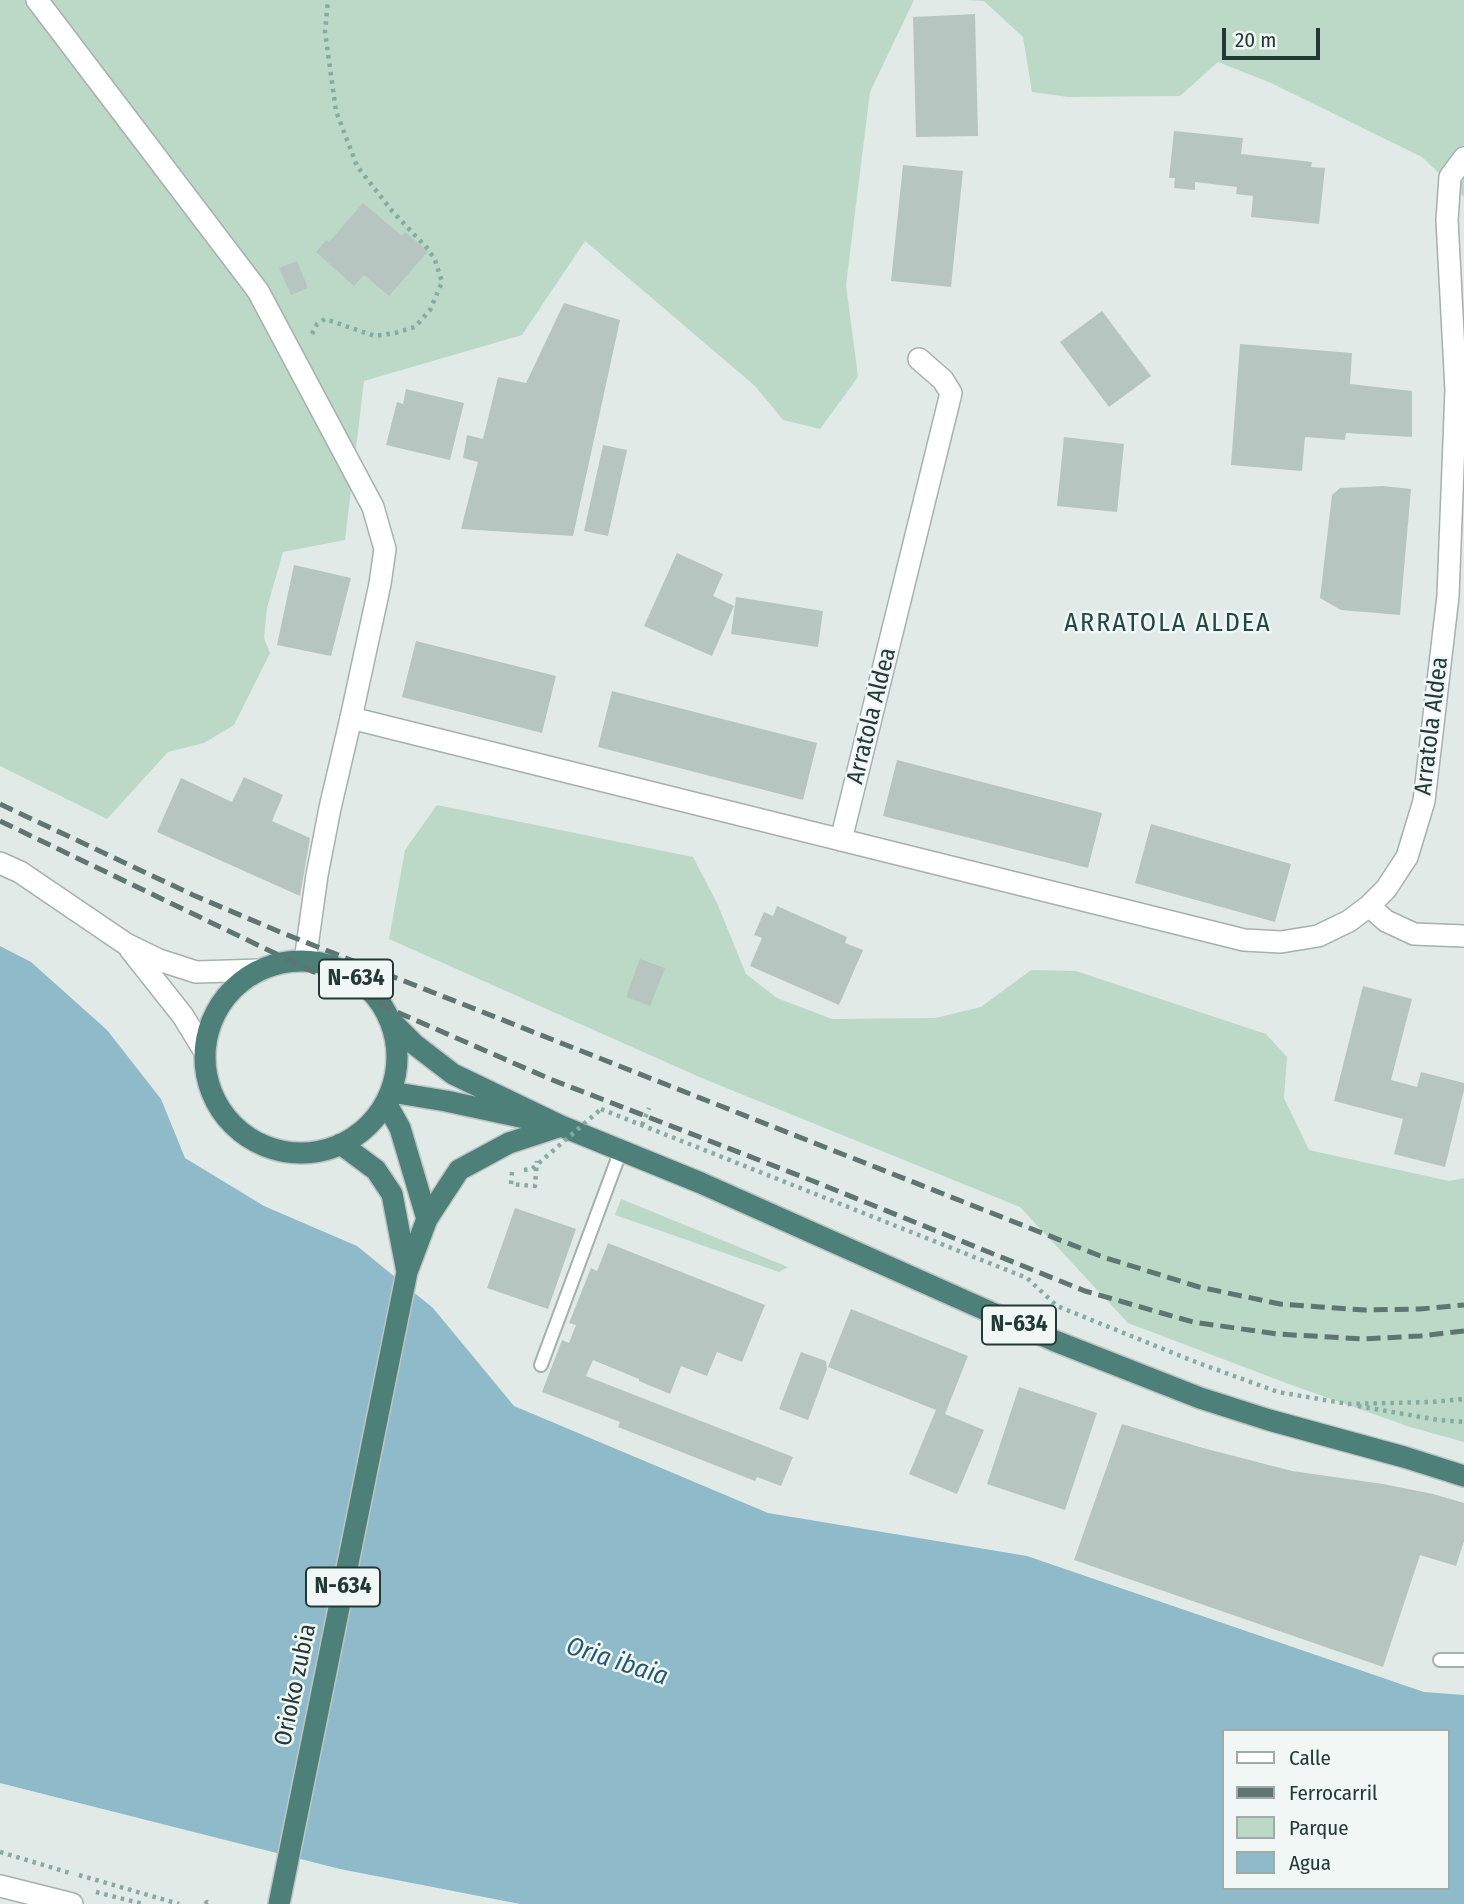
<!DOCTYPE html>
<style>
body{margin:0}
#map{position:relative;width:1464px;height:1904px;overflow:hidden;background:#e1eae7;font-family:"Fira Sans Condensed",sans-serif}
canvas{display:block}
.legend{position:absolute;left:1222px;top:1729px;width:228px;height:161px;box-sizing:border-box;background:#f1f7f5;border:2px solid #9faba9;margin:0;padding:9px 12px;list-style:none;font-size:21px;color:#233936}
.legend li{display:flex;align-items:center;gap:14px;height:35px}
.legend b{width:35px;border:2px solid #9faba9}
.scale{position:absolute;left:1222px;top:28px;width:98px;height:32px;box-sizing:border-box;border:4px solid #233936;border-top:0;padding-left:9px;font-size:21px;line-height:24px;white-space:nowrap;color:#233936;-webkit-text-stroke:5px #f1f7f5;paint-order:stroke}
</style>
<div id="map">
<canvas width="1464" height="1904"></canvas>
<ul class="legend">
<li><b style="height:9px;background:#fff"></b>Calle</li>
<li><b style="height:9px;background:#5e7571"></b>Ferrocarril</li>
<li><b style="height:19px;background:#bcd9c7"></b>Parque</li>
<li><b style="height:19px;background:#8ebaca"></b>Agua</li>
</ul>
<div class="scale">20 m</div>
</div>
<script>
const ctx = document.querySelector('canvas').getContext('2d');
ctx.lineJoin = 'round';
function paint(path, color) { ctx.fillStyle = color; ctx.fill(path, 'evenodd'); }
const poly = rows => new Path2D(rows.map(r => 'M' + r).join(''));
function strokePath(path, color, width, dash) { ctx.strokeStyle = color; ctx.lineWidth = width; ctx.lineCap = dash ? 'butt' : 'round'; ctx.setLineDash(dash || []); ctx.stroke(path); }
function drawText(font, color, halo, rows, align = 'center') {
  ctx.font = font + ' "Fira Sans Condensed",sans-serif'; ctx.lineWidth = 5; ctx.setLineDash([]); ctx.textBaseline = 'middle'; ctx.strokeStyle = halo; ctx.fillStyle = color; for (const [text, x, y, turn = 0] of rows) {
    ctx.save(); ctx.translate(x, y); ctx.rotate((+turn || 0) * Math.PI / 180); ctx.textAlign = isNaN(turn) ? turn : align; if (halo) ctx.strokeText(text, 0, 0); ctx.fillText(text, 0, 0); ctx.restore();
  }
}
paint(poly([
 [0,0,914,0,870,92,846,285,858,377,820,429,783,420,755,386,585,241,522,335,364,381,345,540,283,552,267,608,264,638,270,653,234,725,204,743,168,752,107,819,0,766],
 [965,0,1464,0,1464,197,1422,157,1271,83,1218,62,1180,96,1068,97,1032,92,1023,37,984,1],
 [437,805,693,857,717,903,746,974,777,998,832,1019,935,1018,981,1007,1031,970,1076,971,1266,1034,1287,1057,1284,1098,1309,1150,1449,1181,1464,1178,1464,1442,1410,1427,1286,1383,1128,1323,1020,1207,704,1079,389,939,405,850],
 [621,1199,788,1267,779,1272,615,1215]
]), '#bcd9c7');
paint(poly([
 [0,946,31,962,107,1030,161,1099,185,1158,264,1206,357,1246,433,1308,514,1406,768,1513,1027,1556,1424,1692,1464,1695,1464,1904,520,1904,340,1869,0,1783],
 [1224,1731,1448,1731,1448,1888,1224,1888]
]), '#8ebaca');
paint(poly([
 [975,14,978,136,916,137,913,17],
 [1174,131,1243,138,1241,154,1312,162,1311,167,1325,168,1319,224,1251,217,1253,196,1236,194,1237,187,1195,182,1195,190,1174,188,1175,178,1169,178],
 [903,165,963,171,951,287,891,281],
 [363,203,402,236,405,232,428,251,389,296,364,275,354,286,316,252,326,240,329,242],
 [297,261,308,288,291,295,279,268],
 [564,303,620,320,573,536,461,529,478,462,463,458,467,435,483,439,498,377,526,383],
 [1102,311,1151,376,1109,407,1060,342],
 [1240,344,1352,353,1350,384,1412,391,1412,437,1346,433,1345,440,1305,437,1302,471,1231,465],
 [406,389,464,403,450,460,386,445,397,402,403,404],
 [1064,437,1124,444,1117,512,1057,506],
 [603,445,627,450,608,536,584,531],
 [1383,486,1411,489,1400,615,1341,610,1320,598,1332,495,1340,488],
 [677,553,723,574,713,596,734,606,712,656,644,626],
 [294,565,351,578,331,656,277,645],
 [736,597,823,611,818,647,731,634],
 [416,641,556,676,542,733,402,697],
 [612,691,817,743,803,800,598,747],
 [897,760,1102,813,1088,868,883,816],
 [244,777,283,795,272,821,310,838,300,896,157,832,181,778,232,802],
 [1151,824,1291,864,1275,922,1135,883],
 [777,906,847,937,845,943,863,950,839,1005,750,966,762,938,754,935,764,912,773,916],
 [640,959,665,968,650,1006,626,997],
 [1363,986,1412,999,1391,1080,1417,1087,1421,1072,1464,1083,1464,1090,1445,1167,1394,1154,1403,1119,1334,1101],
 [515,1208,576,1229,548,1309,487,1288],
 [608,1243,765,1305,742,1362,717,1352,707,1376,681,1366,670,1394,639,1381,639,1379,593,1360,586,1376,793,1457,781,1486,757,1477,755,1481,618,1427,620,1422,542,1392,562,1340,569,1343,576,1325,569,1323,591,1268,597,1271],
 [851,1309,968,1356,945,1414,984,1430,957,1494,909,1474,936,1410,828,1367],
 [801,1352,826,1361,827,1369,808,1420,779,1409],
 [1019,1387,1097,1413,1065,1510,987,1484],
 [1122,1424,1203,1448,1292,1471,1383,1484,1433,1494,1464,1503,1464,1541,1456,1566,1420,1555,1383,1667,1074,1560]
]), '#b7c5c1');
const service = poly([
 [541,1365,621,1150],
 [1440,1660,1464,1660]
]);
const minor = poly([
 [351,718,1244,940,1281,942,1318,936,1349,921,1369,906,1386,889,1407,857,1424,801,1448,596,1456,390,1447,220,1450,177,1464,158],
 [841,840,951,393,943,380,919,359],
 [0,863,20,872,126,944,159,960,196,972,261,970],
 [1369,906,1386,921,1414,934,1464,936],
 [130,949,183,1016,205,1052],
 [0,1886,72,1904]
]);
const tertiary = poly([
 [37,0,258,291,373,507,385,549,380,584,351,718,330,808,317,875,305,961]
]);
const trunk = poly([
 '205 1057a96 96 0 1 1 192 0a96 96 0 1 1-192 0Z',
 [390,1020,414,1044,453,1074,561,1126,701,1183,1055,1341,1200,1398,1269,1420,1404,1457,1464,1476],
 [391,1092,446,1101,525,1118],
 [386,1103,400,1128,427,1219],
 [341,1144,376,1170,392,1194,407,1272],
 [279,1904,407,1272,427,1219,459,1170,509,1143,561,1126]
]);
strokePath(service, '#a4b1ae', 16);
strokePath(minor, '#a4b1ae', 24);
strokePath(tertiary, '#a4b1ae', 24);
strokePath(trunk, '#bdc4c3', 24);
strokePath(poly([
 [312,334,317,324,325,319,375,336,395,333,415,327,430,310,442,282,435,260,428,249,392,211,357,166,336,111,325,32,328,0],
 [601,1109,1027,1278,1057,1306,1193,1361,1278,1392,1348,1404,1432,1402,1464,1399],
 [642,1125,649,1108],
 [512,1172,511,1184,535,1186,537,1161],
 [1358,1406,1438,1420,1464,1422],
 [0,1852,70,1873],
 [79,1875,179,1904],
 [96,1892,143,1904],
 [205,1904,207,1902,210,1904]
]), '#85aba3', 4.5, [3.5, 5]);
strokePath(service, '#fff', 12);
strokePath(minor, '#fff', 21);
strokePath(tertiary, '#fff', 21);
strokePath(trunk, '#4e807a', 21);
strokePath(poly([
 [0,804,193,895,280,932,1103,1257,1199,1287,1280,1304,1365,1310,1420,1309,1464,1305],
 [0,821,397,1012,550,1079,813,1181,1085,1291,1193,1322,1277,1334,1363,1339,1420,1336,1464,1331]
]), '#5e7571', 5, [14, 7]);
strokePath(poly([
 [524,1170,532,1169,601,1109]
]), '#85aba3', 4.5, [3.5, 5]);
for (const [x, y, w] of [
 [356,979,74],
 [1019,1325,74],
 [343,1587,74]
]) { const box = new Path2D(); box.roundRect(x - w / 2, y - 19.5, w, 39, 5); ctx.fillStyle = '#f1f7f5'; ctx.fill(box); strokePath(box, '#233936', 2); }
drawText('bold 23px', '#233936', null, [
 ["N-634",356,979],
 ["N-634",1019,1325],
 ["N-634",343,1587]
]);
drawText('24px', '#233936', '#f1f7f5', [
 ["Arratola Aldea",872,716,-76],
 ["Arratola Aldea",1432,726,-83],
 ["Orioko zubia",296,1685,-78]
]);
ctx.letterSpacing = '2px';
drawText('26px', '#214944', '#f1f7f5', [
 ["ARRATOLA ALDEA",1168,624]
]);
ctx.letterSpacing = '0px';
drawText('italic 26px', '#235a6f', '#f1f7f5', [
 ["Oria ibaia",617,1662,18]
]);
</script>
